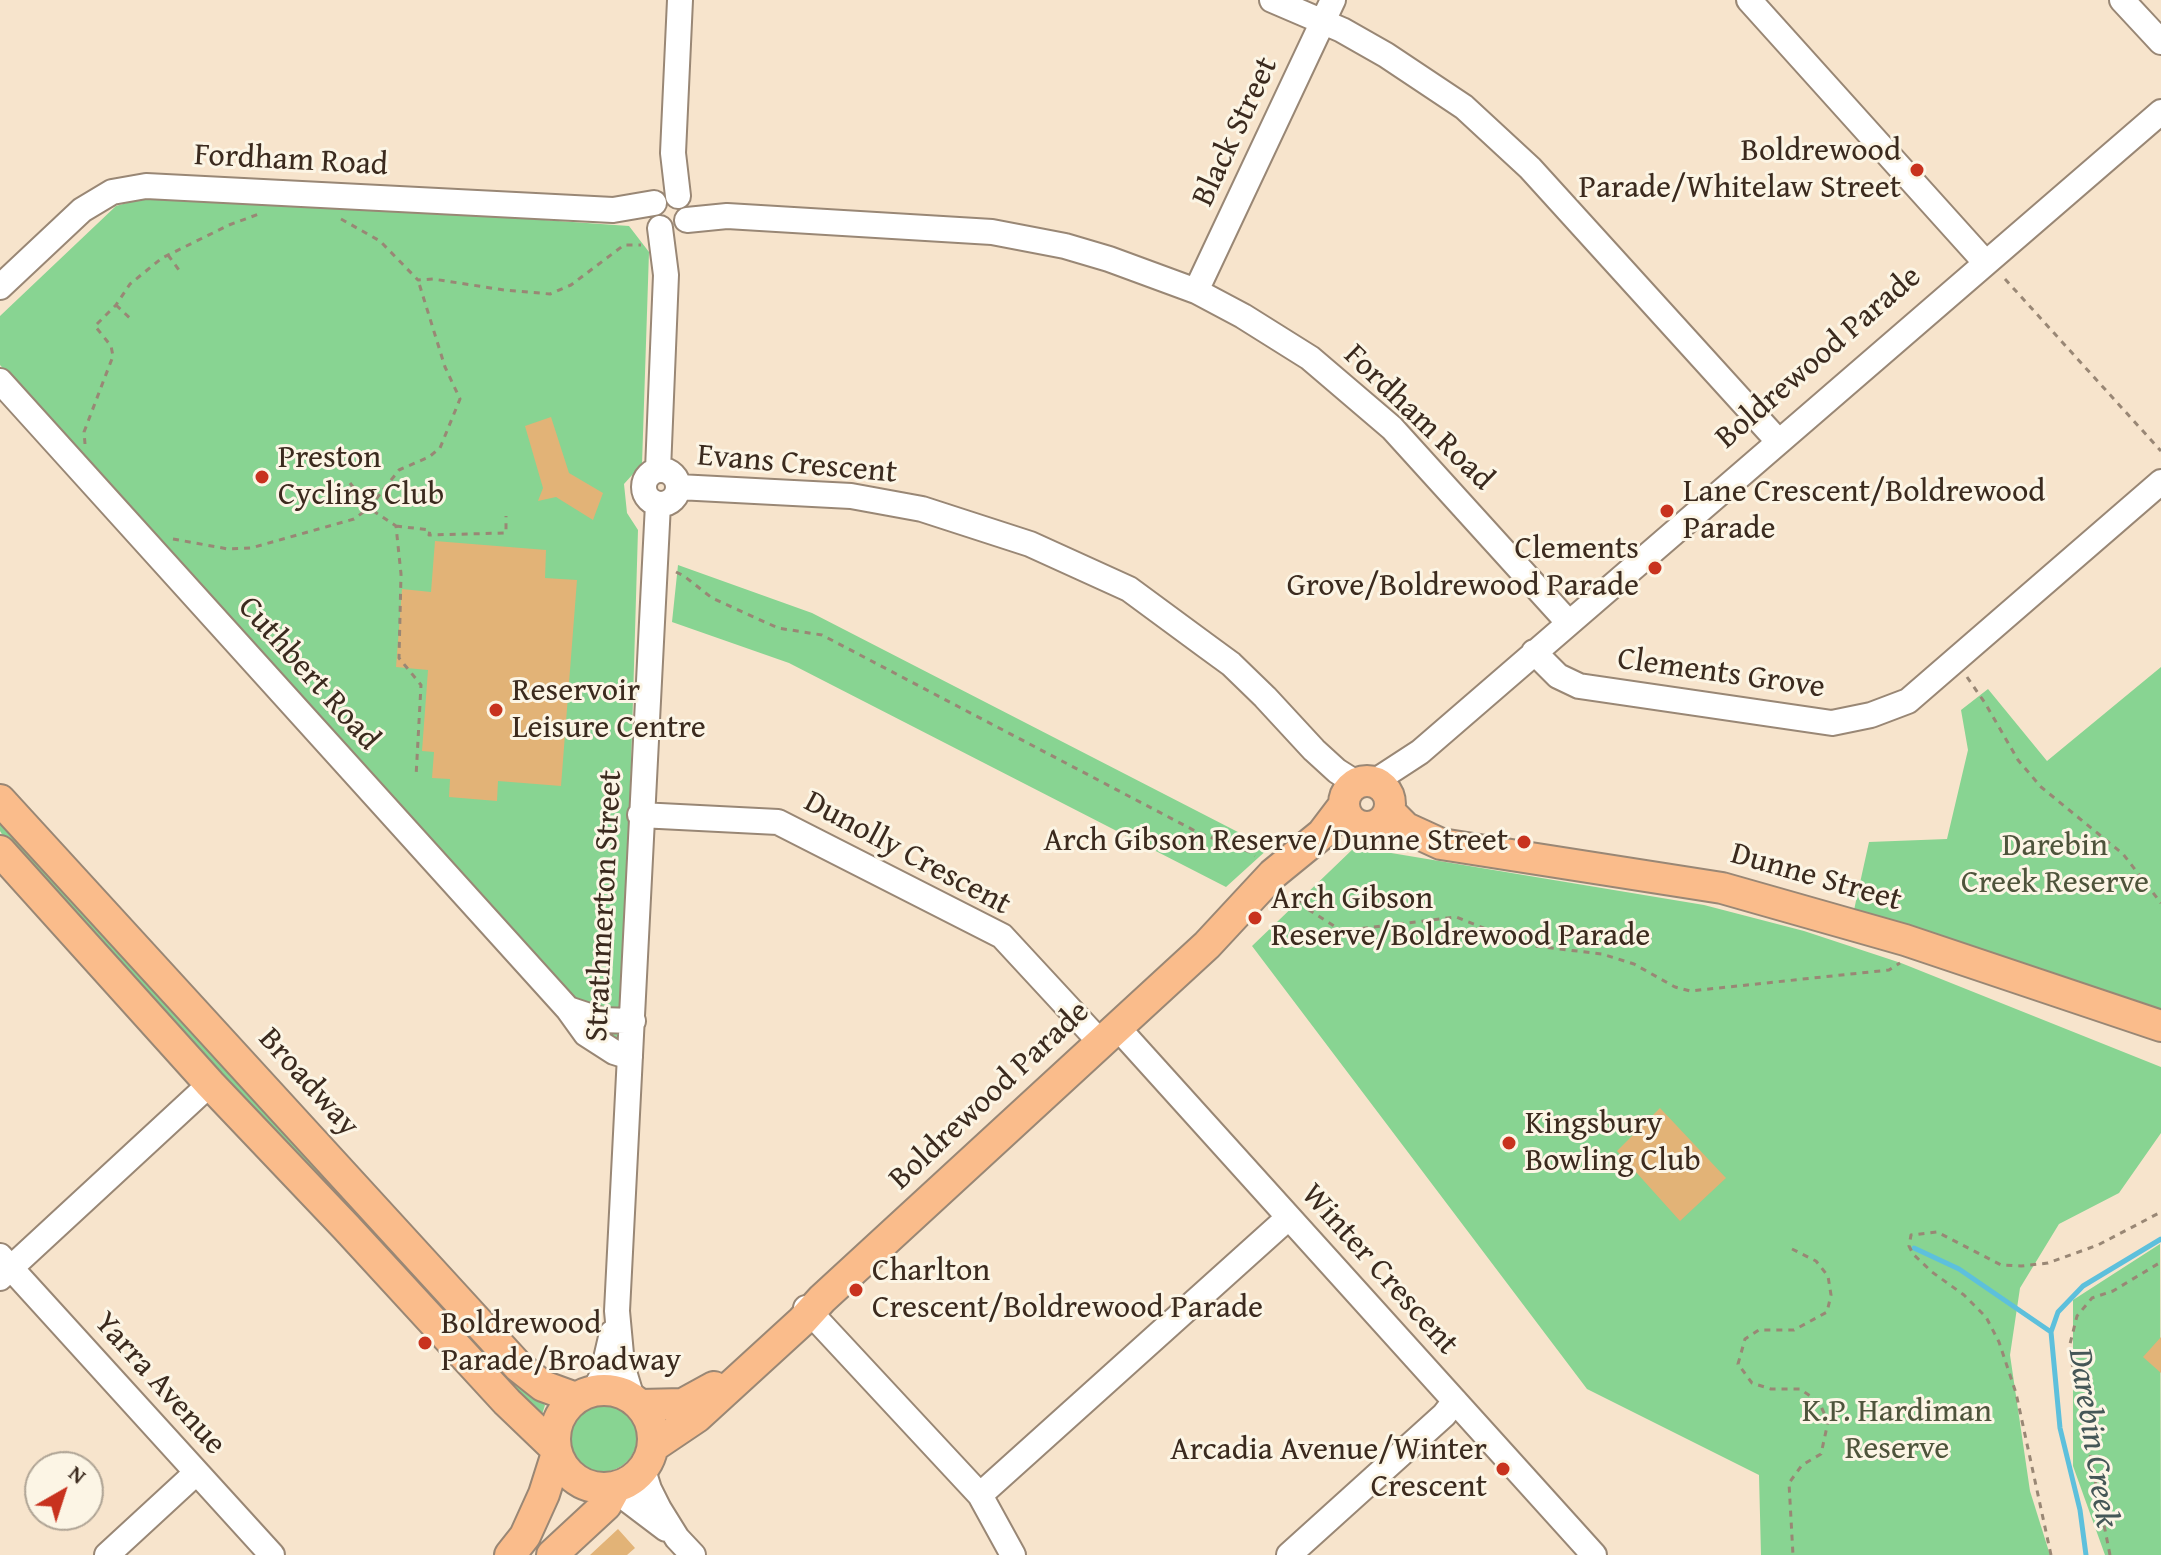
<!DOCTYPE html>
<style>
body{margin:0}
#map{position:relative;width:2161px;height:1555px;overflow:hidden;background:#f7e4cc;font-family:"Gentium Book Plus",serif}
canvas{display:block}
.north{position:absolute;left:24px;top:1451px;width:80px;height:80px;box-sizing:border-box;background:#fcf5e5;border:2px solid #afa495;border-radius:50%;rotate:39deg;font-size:22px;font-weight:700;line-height:32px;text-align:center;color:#3b2a1e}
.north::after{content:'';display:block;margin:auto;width:28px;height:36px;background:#c8321e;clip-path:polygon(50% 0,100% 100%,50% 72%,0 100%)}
</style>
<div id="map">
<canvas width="2161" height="1555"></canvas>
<div class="north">N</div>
</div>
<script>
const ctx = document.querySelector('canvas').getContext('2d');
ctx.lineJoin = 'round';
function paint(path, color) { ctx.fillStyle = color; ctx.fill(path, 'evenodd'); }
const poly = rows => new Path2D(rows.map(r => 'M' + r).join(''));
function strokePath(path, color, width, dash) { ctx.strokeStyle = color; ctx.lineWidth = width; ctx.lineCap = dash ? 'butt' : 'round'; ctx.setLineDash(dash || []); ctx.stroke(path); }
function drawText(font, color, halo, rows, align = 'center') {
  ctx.font = font + ' "Gentium Book Plus",serif'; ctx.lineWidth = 6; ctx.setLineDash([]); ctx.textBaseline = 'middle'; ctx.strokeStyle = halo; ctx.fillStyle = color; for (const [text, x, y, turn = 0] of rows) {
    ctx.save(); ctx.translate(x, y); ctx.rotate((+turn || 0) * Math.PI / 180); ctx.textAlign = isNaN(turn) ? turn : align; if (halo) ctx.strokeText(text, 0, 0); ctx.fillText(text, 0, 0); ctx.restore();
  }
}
paint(poly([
 [162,193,629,226,649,252,642,464,624,484,627,513,638,530,623,1038,610,1038,574,1009,0,365,0,316,116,206],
 [678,565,812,613,1269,848,1226,887,789,663,672,622],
 [2161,667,2161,1012,1976,948,1854,910,1869,842,1947,839,1968,750,1961,710,1988,689,2047,761],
 [0,809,330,1177,338,1205,3,836,0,831],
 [1355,847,1704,905,1804,931,1901,963,2161,1067,2161,1133,2119,1193,2059,1224,2020,1288,2010,1355,2030,1491,2050,1555,1761,1555,1759,1475,1587,1389,1252,946],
 [365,1210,510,1371,545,1405,540,1421,358,1223],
 [2160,1244,2161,1555,2105,1555,2073,1466,2073,1300],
 '567 1437a35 35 0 1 1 70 0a35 35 0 1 1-70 0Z'
]), '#88d492');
strokePath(poly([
 [1914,1248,1959,1269,2051,1332],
 [2086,1555,2080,1510,2060,1428,2051,1332,2058,1312,2083,1286,2161,1239]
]), '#5dc0dc', 5);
paint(poly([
 [551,417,569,473,603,493,593,520,556,497,538,501,543,488,525,426],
 [435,541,546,550,545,578,577,580,561,786,498,781,497,801,449,797,450,779,432,778,434,752,422,751,428,670,396,667,402,589,431,592],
 [1660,1108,1726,1178,1680,1221,1617,1151],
 [2161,1337,2161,1373,2143,1357],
 [618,1529,635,1548,627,1555,590,1555]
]), '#e2b377');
const minor = poly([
 [1272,0,1342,30,1386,55,1464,107,1530,168,1778,441],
 [1749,0,1985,262],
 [2122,0,2161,42],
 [678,196,673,153,680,0],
 [687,220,727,216,992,232,1065,246,1109,259,1196,291,1243,316,1310,358,1392,428,1568,622],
 [0,287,82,210,112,192,146,186,613,210,654,203],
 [1196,291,1333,0],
 [0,381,568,1009,586,1034,614,1052,630,1057],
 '644 487a17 17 0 1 1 34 0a17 17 0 1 1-34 0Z',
 [658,470,666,275,660,228],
 [678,487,851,496,922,509,1030,544,1129,589,1205,645,1231,664,1265,697,1314,750,1337,771,1356,783],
 [1534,652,1558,676,1579,686,1832,723,1871,715,1908,701,2161,482],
 [1374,782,1420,752,2161,112],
 [640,815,778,822,1002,936,1101,1043],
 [568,1009,601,1020,633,1021],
 [1118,1028,1594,1555],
 [0,1256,272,1555],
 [0,1278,210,1084],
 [806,1308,980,1495,1013,1555],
 [594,1391,602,1376,612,1333],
 [632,1398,622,1365,617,1311,658,504],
 [643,1470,649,1489,659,1509,677,1538,693,1555],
 [617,1487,629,1501,666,1529],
 [980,1495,1288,1218],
 [107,1555,196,1473],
 [1289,1555,1444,1415,1455,1401]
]);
const major = poly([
 '1344 804a23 23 0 1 1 46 0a23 23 0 1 1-46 0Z',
 [0,800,519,1367,543,1386,576,1398],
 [1389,811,1406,828,1441,844,1722,888,1905,940,2161,1026],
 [0,851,210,1084,346,1227,507,1402,556,1449],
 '555 1439a49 49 0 1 1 98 0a49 49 0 1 1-98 0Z',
 [640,1405,683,1404,714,1387],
 [654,1446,697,1417,802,1321,822,1299,1207,945,1273,874,1322,834,1344,805],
 [510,1555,525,1536,544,1494,557,1453],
 [552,1555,606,1505,616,1487]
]);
strokePath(minor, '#998775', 28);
strokePath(major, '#998775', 34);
strokePath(poly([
 [341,219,380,241,418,280,433,279,504,290,550,294,571,285,624,245,641,245],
 [168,255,179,270],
 [2005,279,2161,451],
 [116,305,133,321],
 [85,444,84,432,113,356,111,346,95,326,116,305,130,284,162,258,229,225,259,214],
 [350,483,369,508,396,526,401,574,399,658,421,685,416,777],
 [396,526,430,530,429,535,506,533,506,516],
 [173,539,228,549,251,548,354,519,369,508,399,470,429,457,440,448,460,399,445,367,418,280],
 [676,572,684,576,712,598,778,628,822,635,1199,833,1250,852,1255,856],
 [1967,677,1985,703,2018,760,2041,787,2123,854,2161,903],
 [1292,892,1309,910,1342,931,1456,917,1526,945,1602,954,1634,964,1675,987,1690,991,1889,970,1900,963],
 [1792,1249,1816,1261,1828,1276,1831,1295,1827,1312,1794,1330,1759,1330,1745,1339,1738,1364,1752,1383,1771,1389,1800,1389,1819,1402,1828,1422,1821,1454,1802,1465,1789,1483,1793,1555],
 [2051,1555,2016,1393,1999,1342,1986,1317,1964,1295,1932,1272,1913,1254,1909,1246,1911,1235,1937,1232,2001,1265,2021,1266,2048,1263,2098,1245,2161,1212],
 [2110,1555,2069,1348,2077,1316,2092,1298,2113,1291,2161,1262]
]), '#998775', 3, [6, 6]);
strokePath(minor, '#fff', 24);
strokePath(major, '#fabc8b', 30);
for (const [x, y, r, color] of [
 [1917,170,8,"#c8321e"],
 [262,477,8,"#c8321e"],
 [1667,511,8,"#c8321e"],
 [1655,568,8,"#c8321e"],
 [496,710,8,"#c8321e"],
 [1524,842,8,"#c8321e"],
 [1255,918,8,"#c8321e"],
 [1509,1143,8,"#c8321e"],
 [856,1290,8,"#c8321e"],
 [425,1343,8,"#c8321e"],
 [1503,1469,8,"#c8321e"]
]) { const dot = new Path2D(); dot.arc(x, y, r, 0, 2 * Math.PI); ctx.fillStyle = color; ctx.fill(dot); strokePath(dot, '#fcf5e5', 3); }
drawText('32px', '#3b2a1e', '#fcf5e5', [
 ["Black Street",1236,132,-65],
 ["Fordham Road",291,161,3],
 ["Boldrewood Parade",1819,358,-41],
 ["Fordham Road",1418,418,44],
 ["Evans Crescent",797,465,5],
 ["Cuthbert Road",308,674,48],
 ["Clements Grove",1721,674,8],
 ["Dunolly Crescent",907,854,28],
 ["Dunne Street",1816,878,16],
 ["Strathmerton Street",605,906,-87],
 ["Broadway",308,1083,48],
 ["Boldrewood Parade",990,1096,-43],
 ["Winter Crescent",1379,1270,48],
 ["Yarra Avenue",159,1384,48]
]);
drawText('32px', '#3b2a1e', '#fcf5e5', [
 ["Boldrewood",1901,152,"right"],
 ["Parade/Whitelaw Street",1901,189,"right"],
 ["Preston",278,459],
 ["Cycling Club",278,496],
 ["Lane Crescent/Boldrewood",1683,493],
 ["Parade",1683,530],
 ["Clements",1639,550,"right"],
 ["Grove/Boldrewood Parade",1639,587,"right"],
 ["Reservoir",512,692],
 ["Leisure Centre",512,729],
 ["Arch Gibson Reserve/Dunne Street",1508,842,"right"],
 ["Arch Gibson",1271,900],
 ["Reserve/Boldrewood Parade",1271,937],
 ["Kingsbury",1525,1125],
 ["Bowling Club",1525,1162],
 ["Charlton",872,1272],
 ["Crescent/Boldrewood Parade",872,1309],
 ["Boldrewood",441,1325],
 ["Parade/Broadway",441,1362],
 ["Arcadia Avenue/Winter",1487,1451,"right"],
 ["Crescent",1487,1488,"right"]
], 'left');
drawText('32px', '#4e543b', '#fcf5e5', [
 ["Darebin",2055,847],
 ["Creek Reserve",2055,884],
 ["K.P. Hardiman",1897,1413],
 ["Reserve",1897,1450]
]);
drawText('italic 34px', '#455757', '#fcf5e5', [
 ["Darebin Creek",2092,1438,81]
]);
</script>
